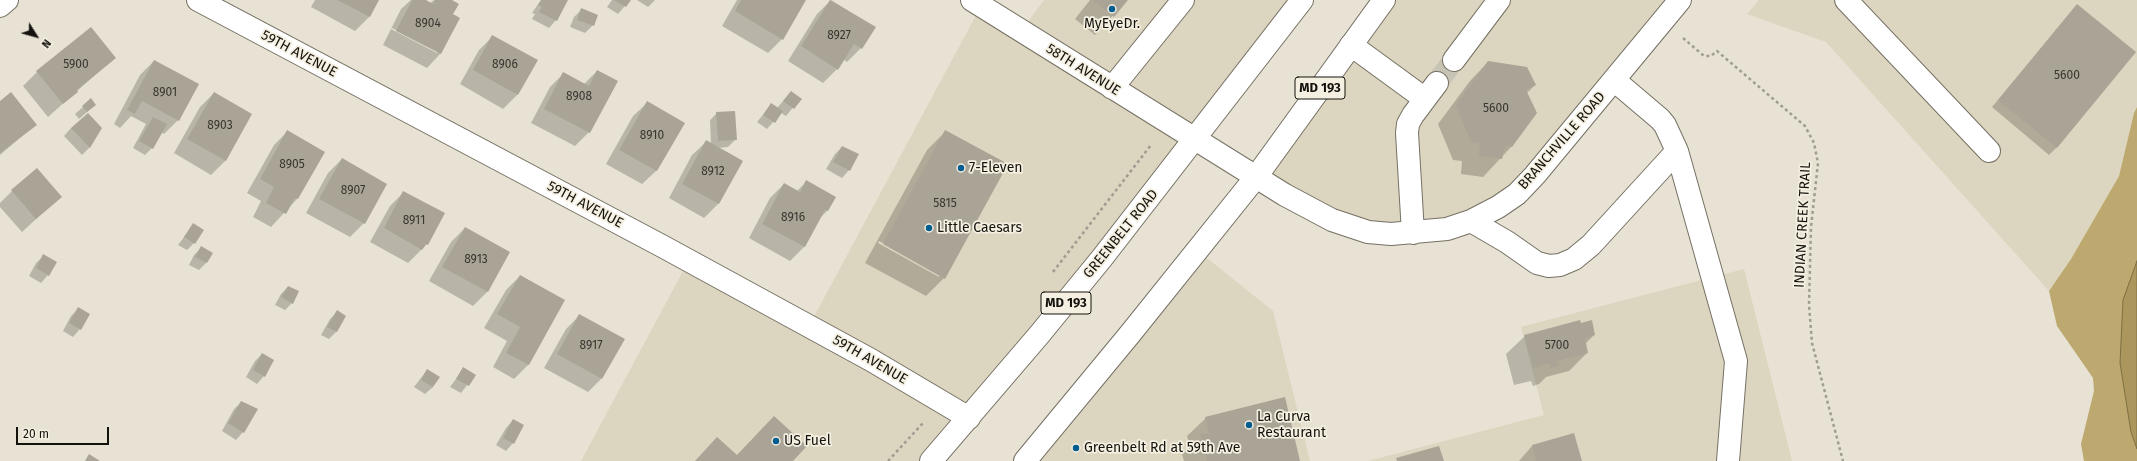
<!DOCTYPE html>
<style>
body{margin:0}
#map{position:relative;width:2137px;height:461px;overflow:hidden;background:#e7e2d3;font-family:"Fira Sans",sans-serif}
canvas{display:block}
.north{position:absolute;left:16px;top:16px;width:40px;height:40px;-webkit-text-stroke:3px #f4efe0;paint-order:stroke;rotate:127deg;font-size:11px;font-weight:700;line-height:16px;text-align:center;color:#14120d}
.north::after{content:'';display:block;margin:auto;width:14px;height:18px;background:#14120d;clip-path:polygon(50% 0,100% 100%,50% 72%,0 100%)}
.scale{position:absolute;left:16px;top:427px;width:93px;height:18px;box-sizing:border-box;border:2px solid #14120d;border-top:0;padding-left:5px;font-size:12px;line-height:14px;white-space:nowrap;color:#14120d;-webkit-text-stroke:3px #f4efe0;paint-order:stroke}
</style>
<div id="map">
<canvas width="2137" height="461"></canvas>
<div class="north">N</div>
<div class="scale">20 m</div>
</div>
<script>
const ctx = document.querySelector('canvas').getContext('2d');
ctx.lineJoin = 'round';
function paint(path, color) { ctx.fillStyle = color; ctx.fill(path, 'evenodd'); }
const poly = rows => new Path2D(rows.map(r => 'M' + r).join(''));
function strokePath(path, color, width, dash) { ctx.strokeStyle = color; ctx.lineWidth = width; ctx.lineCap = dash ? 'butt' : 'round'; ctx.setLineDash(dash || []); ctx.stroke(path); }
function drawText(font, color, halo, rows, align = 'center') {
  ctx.font = font + ' "Fira Sans",sans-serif'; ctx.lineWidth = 3.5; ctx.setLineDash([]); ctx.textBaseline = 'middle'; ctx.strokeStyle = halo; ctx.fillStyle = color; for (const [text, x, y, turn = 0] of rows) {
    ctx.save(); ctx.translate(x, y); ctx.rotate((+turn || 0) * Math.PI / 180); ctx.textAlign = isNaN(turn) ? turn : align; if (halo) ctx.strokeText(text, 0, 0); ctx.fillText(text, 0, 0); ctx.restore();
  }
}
paint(poly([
 [1044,0,1302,0,931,461,581,461,689,260,809,326,981,6,1021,31],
 [1384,0,1680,0,1498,207,1391,234,1256,177],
 [1759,0,2137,0,2137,107,2134,113,2119,176,2071,259,2049,291,1826,42,1747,14],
 [1197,250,1273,311,1310,461,1025,461],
 [1744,269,1792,461,1368,461,1544,415,1521,327]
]), '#dcd5bf');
paint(poly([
 [2137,107,2137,461,2084,461,2081,444,2094,391,2093,378,2057,326,2049,291,2071,259,2119,176,2134,113]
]), '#bda96f');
const water = poly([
 [2137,261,2137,449,2131,432,2120,363,2123,300,2137,261]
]);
paint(water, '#ab975d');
strokePath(water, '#7e6f45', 1);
paint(poly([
 [315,0,378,0,369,17,355,31,311,7],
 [411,0,424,0,430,3,434,0,449,0,452,15,459,18,440,54,427,68,383,45,401,9],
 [392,28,437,51,437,53,391,29],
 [541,0,567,0,556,20,549,28,532,19,535,14,532,13],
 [612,0,630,0,618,14,607,7],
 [637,0,655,0,648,7],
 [737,0,804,0,782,39,768,53,722,26],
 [831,0,874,27,861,48,847,62,843,59,837,69,823,83,788,61,817,14],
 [1090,0,1127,0,1095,35,1075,19],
 [2077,5,2057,147,2049,155,1992,107],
 [581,10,593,25,585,33,570,27,574,17],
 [493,36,536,61,517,95,503,109,460,84,479,50],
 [114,58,48,117,23,86,37,72],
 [154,61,178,120,164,134,161,132,152,148,145,155,133,148,146,124,131,116,120,128,114,124,140,75],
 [1488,62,1535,85,1527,93,1512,146,1483,177,1461,174,1462,161,1453,160,1438,124,1470,81],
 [597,71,616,82,589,132,575,146,531,123,550,87,564,73,584,84],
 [791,92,800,99,786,116,781,113,767,129,757,122,771,105,777,108],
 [214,93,251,114,225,161,211,175,174,153,200,107],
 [0,103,35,125,0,155],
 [647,103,683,123,656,171,642,184,606,164,633,116],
 [95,105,79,119,75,114,83,107],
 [717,113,736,139,728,147,717,148,742,161,718,204,704,218,669,198,692,155,706,142,711,144,710,120],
 [71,128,101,128,89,148,82,155,64,136],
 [946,131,944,278,926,296,865,263,927,150],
 [879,241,939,274,939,277,878,243],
 [287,132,297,199,271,227,253,217,261,201,247,193,274,145],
 [842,147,849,170,842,178,826,169,835,154],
 [342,159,364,223,350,237,306,213,328,173],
 [806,182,835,197,827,211,819,219,804,247,790,261,749,238,770,198,784,184,797,191],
 [12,191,60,197,22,232,0,207,0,203],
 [404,192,427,244,408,263,370,242,390,206],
 [193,225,194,243,187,250,178,245],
 [465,228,509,252,487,292,473,306,429,281,451,242],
 [201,248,211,253,206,263,199,270,189,265,194,255],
 [44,256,48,275,41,283,29,276,36,263],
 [520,276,563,300,528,365,514,379,493,367,507,341,484,328,506,290],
 [288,287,292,303,285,310,275,305,281,294],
 [78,309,80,329,73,337,63,331,71,316],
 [337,312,345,316,336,332,329,339,321,335,330,319],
 [580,315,601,379,588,392,544,368,566,329],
 [1594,335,1585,344,1587,353,1569,371,1546,377,1539,384,1533,386,1531,381,1514,385,1506,354,1525,336],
 [262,354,264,376,257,384,246,377,255,361],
 [464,368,475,375,461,393,450,387],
 [427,370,433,387,425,394,414,387],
 [242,402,243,432,236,440,222,431,234,409],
 [1206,418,1299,461,1184,461,1182,454,1190,446,1187,436],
 [513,420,513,443,506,451,496,445,506,428],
 [1573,434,1581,461,1519,461,1532,446]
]), '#0003');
paint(poly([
 [337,0,379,0,370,17],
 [412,0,426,0,433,4,435,0,452,0,459,4,453,14,460,18,441,54,396,31],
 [541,0,568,0,557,21,539,12,542,7,538,5],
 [614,0,631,0,626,7],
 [741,0,806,0,783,40,735,11],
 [830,0,876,27,862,49,854,44,838,70,801,46],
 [1093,0,1128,0,1114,17],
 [2077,4,2136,52,2057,148,1998,100],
 [581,8,598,15,594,26,577,20],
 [91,27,116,58,77,90,78,92,63,104,36,71],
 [492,35,538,60,518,95,473,70],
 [154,60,199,84,179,121,142,101,135,114,127,110],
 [1488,61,1527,67,1536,85,1526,90,1537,113,1512,147,1505,146,1502,159,1479,156,1480,143,1471,142,1456,105],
 [597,70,618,81,590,133,544,109,563,72,589,86],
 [791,91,802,99,794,109,783,101],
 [11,92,37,125,0,153,0,101],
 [214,92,252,114,226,161,187,139],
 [91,98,96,105,87,112,82,106],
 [647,101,685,123,657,171,619,150],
 [771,103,783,111,775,123,763,115],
 [735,111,737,140,718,141,716,112],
 [88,113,102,128,90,148,71,128],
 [153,117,167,124,153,149,139,141],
 [287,130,325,152,298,199,295,198,286,214,266,203,274,187,260,179],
 [945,130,1008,164,945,279,883,244],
 [706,140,743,161,719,204,682,184],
 [842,146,859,154,850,171,833,162],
 [342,158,387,184,365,224,319,199],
 [37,168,62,197,36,219,11,190],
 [806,180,836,197,828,211,825,210,805,247,762,224,784,183,800,192],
 [403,191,445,213,428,245,426,244,422,250,384,228],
 [193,223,204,230,195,244,184,237],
 [465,227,510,252,488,292,442,267],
 [201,246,213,253,207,263,195,257],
 [43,254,57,262,49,276,36,268],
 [520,275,565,300,529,365,506,353,520,327,497,314],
 [288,286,299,291,293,304,281,297],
 [78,307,90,314,81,330,69,323],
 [337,310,346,316,337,332,327,327],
 [579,314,625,339,602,379,557,354],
 [1580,320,1581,323,1592,320,1595,335,1585,338,1588,353,1557,361,1559,366,1551,368,1550,363,1533,368,1524,335],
 [262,353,274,360,265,377,253,370],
 [463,367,476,375,469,386,456,379],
 [427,369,440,377,433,387,421,380],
 [1285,397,1300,461,1207,461,1200,434,1209,433,1205,417],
 [241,401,258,409,244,433,228,423],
 [774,416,807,446,793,461,695,461,717,437,737,455],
 [513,419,524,425,514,444,503,438],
 [1574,433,1582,461,1536,461,1532,445],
 [1439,446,1444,461,1397,461,1396,458],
 [89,454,100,461,85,461]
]), '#a9a496');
strokePath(poly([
 [1437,83,1454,60]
]), '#c7c3b5', 22, [22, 11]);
const minor = poly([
 [198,0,662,246,871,360,969,418],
 [972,0,1285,195,1332,220,1368,232,1391,234,1447,229,1471,221,1498,207,1517,194,1535,175,1680,0],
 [1846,0,1989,151],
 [0,6,7,0],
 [1351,45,1425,99],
 [1454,60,1499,0],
 [1112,88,1183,0],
 [1677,151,1736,361,1728,461],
 [1471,221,1507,242,1537,263,1549,266,1560,265,1574,259,1591,245,1677,151,1665,125,1660,119,1614,80],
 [1413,233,1407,133,1408,124,1413,115,1437,83]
]);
const major = poly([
 [931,461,1039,335,1102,258,1302,0],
 [1025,461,1130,334,1256,177,1384,0]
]);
strokePath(minor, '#757063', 24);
strokePath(major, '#757063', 24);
strokePath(poly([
 [1683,38,1704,56,1711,56,1717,51,1805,126,1814,143,1818,163,1811,227,1809,305,1812,343,1843,461],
 [1053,272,1151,145],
 [888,461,923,423]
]), '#a09c91', 2.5, [3, 3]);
strokePath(minor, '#fff', 22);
strokePath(major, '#fff', 22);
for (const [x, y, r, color] of [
 [1112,9,4,"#005d8d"],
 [961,168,4,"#005d8d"],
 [929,228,4,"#005d8d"],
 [1249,425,4,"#005d8d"],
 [776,441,4,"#005d8d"],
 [1076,448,4,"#005d8d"]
]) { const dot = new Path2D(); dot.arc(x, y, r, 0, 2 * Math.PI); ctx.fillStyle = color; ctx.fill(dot); strokePath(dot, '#f4efe0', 1.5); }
drawText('12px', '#39362f', null, [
 ["8904",428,24],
 ["8927",839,36],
 ["5900",76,65],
 ["8906",505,65],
 ["5600",2067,76],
 ["8901",165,93],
 ["8908",579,97],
 ["5600",1496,109],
 ["8903",220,126],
 ["8910",652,136],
 ["8905",292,165],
 ["8912",713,172],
 ["8907",353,191],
 ["5815",945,204],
 ["8916",793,218],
 ["8911",414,221],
 ["8913",476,260],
 ["8917",591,346],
 ["5700",1557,346]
]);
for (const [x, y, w] of [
 [1320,88,50],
 [1066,303,50]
]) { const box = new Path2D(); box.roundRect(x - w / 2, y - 11, w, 22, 3); ctx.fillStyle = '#f4efe0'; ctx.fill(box); strokePath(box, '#14120d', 1); }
drawText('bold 13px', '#14120d', null, [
 ["MD 193",1320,88],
 ["MD 193",1066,303]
]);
drawText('14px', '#14120d', '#f4efe0', [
 ["MyEyeDr.",1112,24,"center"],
 ["7-Eleven",969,168],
 ["Little Caesars",937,228],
 ["La Curva",1257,417],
 ["Restaurant",1257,433],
 ["US Fuel",784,441],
 ["Greenbelt Rd at 59th Ave",1084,448]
], 'left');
drawText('14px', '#14120d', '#f4efe0', [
 ["59TH AVENUE",299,54,28],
 ["58TH AVENUE",1083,70,32],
 ["BRANCHVILLE ROAD",1562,141,-49],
 ["59TH AVENUE",585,205,28],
 ["INDIAN CREEK TRAIL",1803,225,-87],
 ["GREENBELT ROAD",1121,234,-51],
 ["59TH AVENUE",870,360,30]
]);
</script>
